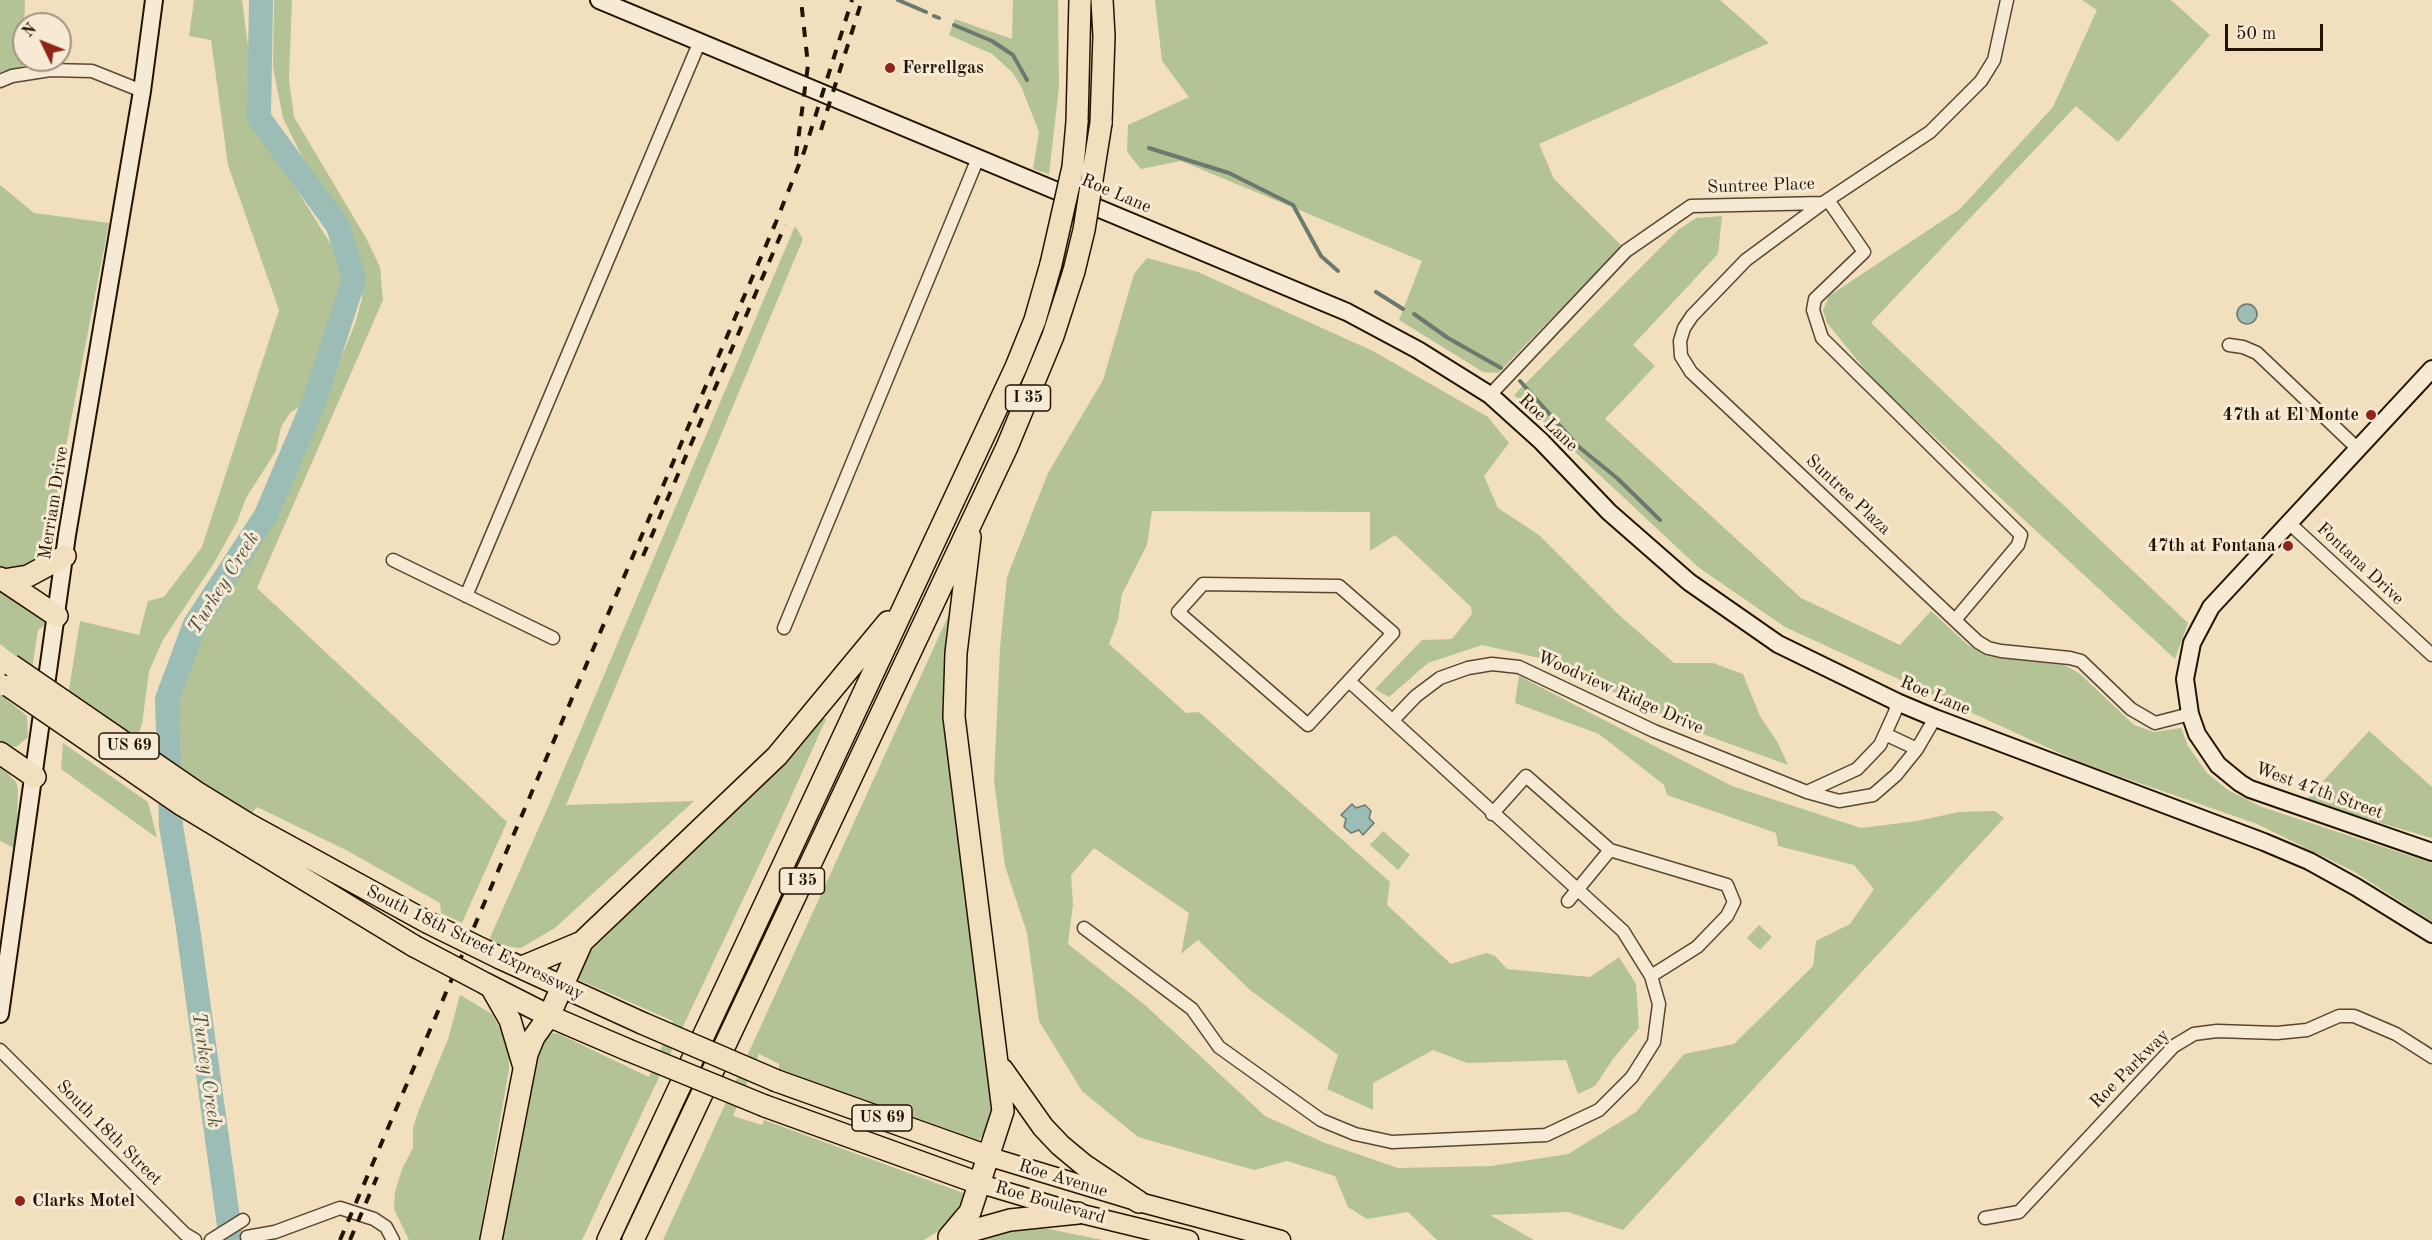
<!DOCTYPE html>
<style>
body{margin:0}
#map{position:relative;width:2432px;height:1240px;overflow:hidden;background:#f2dfbd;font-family:"Old Standard TT",serif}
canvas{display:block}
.north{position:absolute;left:12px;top:12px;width:60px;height:60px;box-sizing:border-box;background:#f7ead4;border:2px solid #a29480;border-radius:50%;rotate:313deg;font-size:16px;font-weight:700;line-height:24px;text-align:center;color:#231401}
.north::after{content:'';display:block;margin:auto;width:21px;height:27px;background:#8f2418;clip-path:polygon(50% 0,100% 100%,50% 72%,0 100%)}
.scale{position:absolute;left:2225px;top:24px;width:98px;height:27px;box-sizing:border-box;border:3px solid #231401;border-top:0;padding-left:8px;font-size:18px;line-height:21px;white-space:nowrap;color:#231401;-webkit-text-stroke:4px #f7ead4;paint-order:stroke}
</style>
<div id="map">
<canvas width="2432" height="1240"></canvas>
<div class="north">N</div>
<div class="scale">50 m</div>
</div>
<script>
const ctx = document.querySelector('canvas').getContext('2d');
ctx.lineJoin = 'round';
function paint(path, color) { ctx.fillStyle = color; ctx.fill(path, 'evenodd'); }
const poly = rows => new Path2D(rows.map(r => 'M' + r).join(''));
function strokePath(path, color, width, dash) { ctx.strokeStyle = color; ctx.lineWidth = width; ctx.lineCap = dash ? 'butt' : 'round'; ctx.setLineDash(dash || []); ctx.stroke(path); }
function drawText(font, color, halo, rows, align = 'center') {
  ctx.font = font + ' "Old Standard TT",serif'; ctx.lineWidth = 6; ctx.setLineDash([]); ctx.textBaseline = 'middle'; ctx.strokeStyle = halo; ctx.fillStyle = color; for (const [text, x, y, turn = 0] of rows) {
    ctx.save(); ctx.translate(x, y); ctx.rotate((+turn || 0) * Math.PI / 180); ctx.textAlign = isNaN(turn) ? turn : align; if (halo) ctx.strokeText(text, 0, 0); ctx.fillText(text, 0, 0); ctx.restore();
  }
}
paint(poly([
 [0,0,25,0,23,66,0,74],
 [194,0,242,0,259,130,339,257,344,285,308,395,303,404,290,413,281,427,276,451,246,498,237,522,214,563,163,640,149,671,142,724,135,743,68,696,80,621,139,635,148,601,164,597,202,547,279,310,228,165,211,40,189,36],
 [274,0,292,0,289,80,294,117,366,238,380,267,383,300,257,588,507,822,462,923,441,913,440,903,346,850,257,807,251,814,179,774,176,717,178,689,189,657,206,619,262,536,281,502,355,324,362,299,358,265,343,216,305,163,283,118,273,67],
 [1013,0,1058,0,1059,87,1049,174,1033,169,1039,132,1021,86,1012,72,992,54,949,35,955,19,1012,39],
 [1155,0,1720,0,1769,43,1539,144,1554,179,1622,246,1498,373,1483,372,1399,320,1422,261,1181,161,1141,169,1127,152,1128,125,1189,97,1162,61],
 [2082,0,2171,0,2210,35,2118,142,2076,106,1871,323,2188,623,2175,659,1876,383,1827,323,1823,310,1829,296,1960,209,2053,107,2097,10],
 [0,185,34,213,109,223,49,534,59,536,51,552,41,561,18,569,0,566],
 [1722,216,1718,254,1633,345,1655,366,1605,419,1801,598,1900,645,1931,611,1968,645,1987,656,2064,665,2079,673,2134,725,2154,732,2181,728,2188,746,2207,773,2228,790,2262,807,2432,863,2432,922,2353,871,2257,824,2079,762,1785,627,1698,567,1514,395,1678,230,1696,218],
 [795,226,803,239,566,805,694,801,555,928,521,948,503,946,489,940,548,807],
 [1147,258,1198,272,1373,351,1488,417,1509,443,1484,476,1498,508,1539,535,1619,615,1674,663,1713,663,1743,674,1760,716,1778,743,1788,765,1700,733,1544,659,1482,645,1428,663,1389,697,1375,689,1422,640,1452,639,1472,614,1471,607,1395,535,1370,551,1370,512,1152,511,1147,545,1122,594,1118,620,1109,644,1186,713,1199,712,1390,882,1387,905,1451,964,1486,953,1495,956,1507,969,1590,977,1619,957,1636,984,1639,1028,1613,1059,1595,1086,1578,1094,1566,1060,1467,1063,1433,1050,1373,1083,1373,1110,1327,1089,1338,1055,1250,990,1198,940,1181,954,1189,913,1094,848,1071,875,1073,904,1068,944,1146,1006,1265,1116,1325,1143,1398,1168,1491,1166,1568,1154,1636,1112,1684,1054,1734,1044,1813,966,1816,941,1850,924,1874,889,1854,865,1778,846,1776,833,1667,795,1664,785,1599,734,1515,703,1519,676,1732,786,1861,828,1917,821,1959,812,1995,811,2004,818,1623,1230,1568,1212,1490,1215,1534,1240,1437,1240,1408,1212,1367,1219,1348,1207,1335,1176,1287,1161,1254,1170,1138,1137,1082,1091,1039,1021,1027,933,1005,866,994,780,1000,648,1007,577,1048,473,1103,380,1134,274],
 [0,585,44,619,44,626,38,630,32,669,0,644],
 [951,610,993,1101,992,1118,988,1128,979,1140,779,1069,779,1064,759,1054,733,1116,762,1125,764,1120,966,1194,948,1225,924,1240,663,1240],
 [0,694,27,716,28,737,16,747,0,745],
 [820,718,826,719,782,817,582,1240,499,1240,532,1065,543,1041,553,1033,559,1034,649,1077,673,1021,572,977,586,956,704,840],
 [2369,731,2432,787,2432,838,2305,801],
 [63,743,148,802,157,838,61,769],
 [0,765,16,782,18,789,16,849,0,841],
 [1383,831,1410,855,1398,870,1370,845],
 [1759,925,1772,937,1760,950,1747,938],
 [460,995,492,1014,506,1040,509,1054,509,1069,479,1240,409,1240,394,1209,395,1192,402,1169,413,1148,413,1128,418,1112,448,1039],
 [1029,1229,1049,1229,1103,1240,981,1240,1006,1232]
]), '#b4c395');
const water = poly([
 '2237 314a10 10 0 1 1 20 0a10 10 0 1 1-20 0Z',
 [1352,804,1356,808,1365,805,1371,811,1369,818,1374,823,1363,835,1359,830,1351,833,1344,827,1346,819,1341,815,1352,804]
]);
paint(water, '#9cbcb6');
strokePath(water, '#6c796e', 1.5);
strokePath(poly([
 [898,0,926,12],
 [934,16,939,18],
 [954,25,992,41,1013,55,1027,80],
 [1149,148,1229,173,1293,205,1321,256,1338,271],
 [1376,292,1403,309],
 [1414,314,1448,338,1501,368],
 [1520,381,1579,447,1617,478,1660,520]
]), '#6c796e', 4);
strokePath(poly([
 [231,1240,187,921,171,826,167,699,195,624,266,515,314,402,354,279,338,226,259,118,261,0]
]), '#9cbcb6', 24);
const street = poly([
 [0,81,12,76,50,70,92,71,142,91],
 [1828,200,1864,252,1815,299,1813,310,1822,338,2021,535,2018,545,1955,620],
 [1823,203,1746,260,1692,316,1684,328,1680,341,1681,356,1691,372,1978,642,1988,648,2001,651,2070,658,2081,661,2131,709,2155,723,2190,714],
 [2229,345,2243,347,2257,353,2358,449],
 [1490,395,1626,251,1691,206,1823,203,1930,132,1981,81,1994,60,2007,0],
 [2289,523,2432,655],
 [393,560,553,638],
 [1203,584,1339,586,1393,633,1308,725,1178,612,1203,584],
 [466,596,700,41],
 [784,628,978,158],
 [1349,681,1623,931,1651,976],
 [1393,720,1416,696,1440,678,1468,668,1492,664,1519,667,1654,731,1807,792,1839,801,1873,795,1896,775,1917,749,1935,718],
 [1885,734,1917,749],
 [1807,792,1857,769,1880,745,1895,712,1897,702],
 [1492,814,1526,776,1610,850,1568,901],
 [1084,928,1192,1009,1219,1047,1321,1120,1355,1134,1392,1142,1546,1135,1599,1110,1632,1077,1654,1042,1659,1004,1651,976,1697,947,1727,916,1734,902,1727,885,1610,850],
 [0,1050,185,1234,195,1240],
 [1985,1218,2019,1212,2174,1046,2194,1034,2217,1031,2277,1033,2307,1030,2339,1016,2354,1016,2396,1034,2432,1057],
 [247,1237,275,1232,340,1208,374,1219,386,1227,393,1240],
 [211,1240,243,1220]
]);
const secondary = poly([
 [599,0,1347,312,1418,350,1490,395,1541,441,1609,512,1689,582,1778,644,1897,702,1935,718,2264,842,2309,861,2356,887,2432,934],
 [2432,369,2211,607,2192,643,2185,679,2190,714,2197,734,2218,765,2240,783,2250,789,2432,852],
 [0,1014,67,535,142,91,154,0]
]);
const primary = poly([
 [987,1156,1139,1202,1281,1240],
 [981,1184,1078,1213,1189,1240]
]);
const highway = poly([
 [1077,122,1080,0],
 [1101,123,1104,36,1102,0],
 [0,578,57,616],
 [3,580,28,576,65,556],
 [0,753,35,777],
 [248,824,427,922],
 [245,843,414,946],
 [500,958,642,1023],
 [522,967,582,942],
 [486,984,549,1016,628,1050],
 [491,987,510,1020,524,1067],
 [1002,1069,1043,1127,1060,1145,1084,1165,1139,1202],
 [777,1081,987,1156],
 [765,1106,981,1184],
 [949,1237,970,1212,1003,1111,954,717,956,653,970,537],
 [949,1237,1010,1220,1078,1213],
 [491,1240,527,1054,534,1037,549,1016,582,942,777,756,888,622],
 [608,1240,1016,367,1035,320,1051,264],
 [633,1240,1007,447,1053,336,1074,271]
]);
strokePath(street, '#574730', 15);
strokePath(secondary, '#231401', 20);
strokePath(primary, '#231401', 21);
strokePath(highway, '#231401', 24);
strokePath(street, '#f7ead4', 12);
strokePath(secondary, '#f7ead4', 16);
strokePath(primary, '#f2dfbd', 18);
strokePath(highway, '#f2dfbd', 21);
strokePath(poly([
 [821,130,862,0],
 [796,156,808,65,801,0],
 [643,556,785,225],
 [340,1240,776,222,804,152,852,0],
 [350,1240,377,1177]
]), '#231401', 4, [10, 10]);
const highwayBridge = poly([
 [1051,264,1073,167,1077,122],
 [1074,271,1084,230,1101,123],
 [11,665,196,792,248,824],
 [9,686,182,805,245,843],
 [427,922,500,958],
 [414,946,486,984],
 [642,1023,777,1081],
 [628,1050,765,1106]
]);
strokePath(highwayBridge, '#231401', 24, []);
strokePath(highwayBridge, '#f2dfbd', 21);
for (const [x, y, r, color] of [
 [890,68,6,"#8f2418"],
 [2371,415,6,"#8f2418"],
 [2288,546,6,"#8f2418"],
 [20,1201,6,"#8f2418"]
]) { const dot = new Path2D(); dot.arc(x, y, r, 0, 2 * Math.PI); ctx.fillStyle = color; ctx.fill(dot); strokePath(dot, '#f7ead4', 2); }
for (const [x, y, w] of [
 [1028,398,45],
 [129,746,60],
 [802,881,45],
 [882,1118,60]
]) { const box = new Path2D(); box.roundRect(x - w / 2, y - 13, w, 26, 4.5); ctx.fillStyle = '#f7ead4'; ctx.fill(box); strokePath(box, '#231401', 1.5); }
drawText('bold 16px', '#231401', null, [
 ["I 35",1028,398],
 ["US 69",129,746],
 ["I 35",802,881],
 ["US 69",882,1118]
]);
drawText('bold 18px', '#231401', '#f7ead4', [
 ["Ferrellgas",902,68],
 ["47th at El Monte",2359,415,"right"],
 ["47th at Fontana",2276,546,"right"],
 ["Clarks Motel",32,1201]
], 'left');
drawText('18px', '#231401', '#f7ead4', [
 ["Suntree Place",1761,186,-2],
 ["Roe Lane",1116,194,23],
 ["Roe Lane",1548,423,44],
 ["Suntree Plaza",1848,495,43],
 ["Merriam Drive",54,503,-81],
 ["Fontana Drive",2360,564,43],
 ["Woodview Ridge Drive",1620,693,24],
 ["Roe Lane",1935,696,23],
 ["West 47th Street",2319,791,20],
 ["South 18th Street Expressway",475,943,26],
 ["Roe Parkway",2130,1069,-45],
 ["South 18th Street",109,1133,45],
 ["Roe Avenue",1063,1179,17],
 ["Roe Boulevard",1050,1203,16]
]);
drawText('italic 20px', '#4d4f40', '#f7ead4', [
 ["Turkey Creek",224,583,-58],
 ["Turkey Creek",206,1070,82]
]);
</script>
